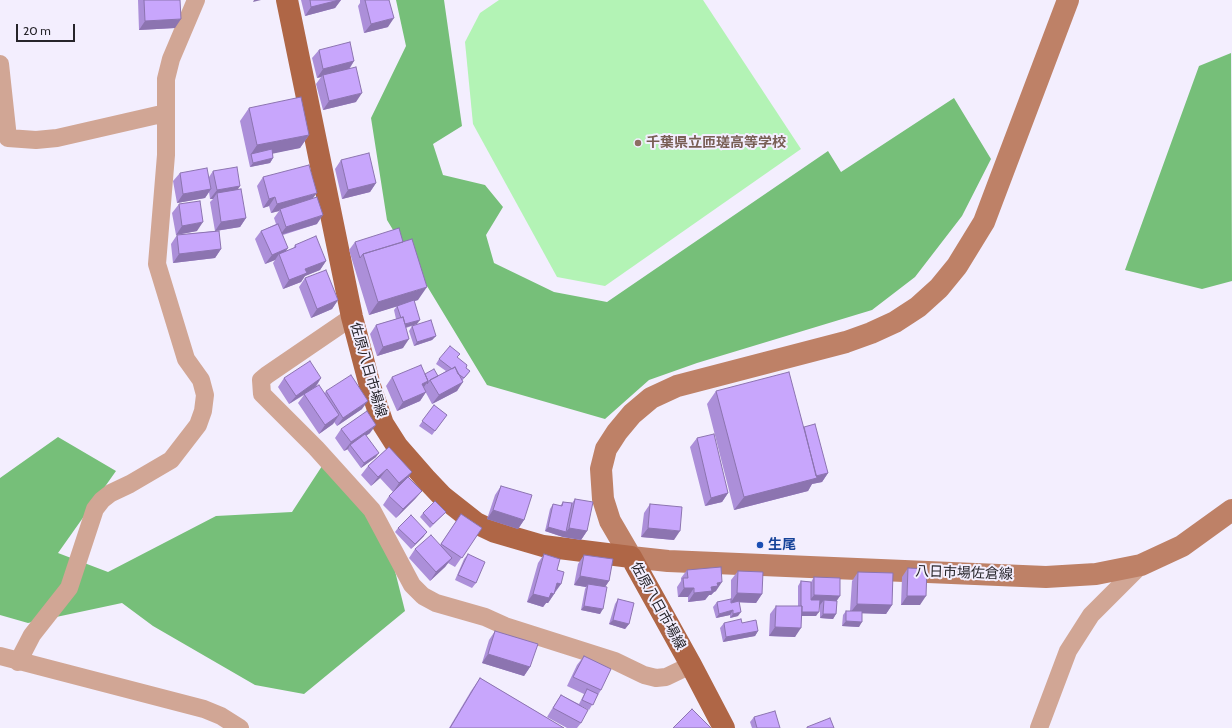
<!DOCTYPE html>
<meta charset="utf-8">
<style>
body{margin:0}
#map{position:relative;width:1232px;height:728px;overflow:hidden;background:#f3eefe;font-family:Cabin,sans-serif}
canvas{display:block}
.scale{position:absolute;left:16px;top:24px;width:59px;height:18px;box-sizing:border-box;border:2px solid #26242a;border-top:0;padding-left:5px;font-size:12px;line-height:14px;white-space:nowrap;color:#26242a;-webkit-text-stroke:3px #f3eefe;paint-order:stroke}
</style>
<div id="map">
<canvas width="1232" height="728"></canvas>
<div class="scale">20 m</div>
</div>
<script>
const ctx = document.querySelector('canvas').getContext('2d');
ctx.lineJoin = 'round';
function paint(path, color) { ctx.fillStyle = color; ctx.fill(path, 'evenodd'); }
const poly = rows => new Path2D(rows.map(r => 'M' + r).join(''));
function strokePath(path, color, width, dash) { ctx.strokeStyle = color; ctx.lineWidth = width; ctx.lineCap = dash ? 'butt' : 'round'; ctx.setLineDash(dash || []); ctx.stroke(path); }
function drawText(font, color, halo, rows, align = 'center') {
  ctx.font = font + ' Cabin,"Noto Sans JP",sans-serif'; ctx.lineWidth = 4; ctx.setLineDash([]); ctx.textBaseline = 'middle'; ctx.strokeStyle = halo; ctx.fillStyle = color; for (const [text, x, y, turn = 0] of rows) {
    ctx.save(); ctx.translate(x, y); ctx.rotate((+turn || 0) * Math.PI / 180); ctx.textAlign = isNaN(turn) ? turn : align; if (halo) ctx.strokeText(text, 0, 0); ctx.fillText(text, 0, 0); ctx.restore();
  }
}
paint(poly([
 [499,0,703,0,801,149,605,286,557,277,473,124,465,42,480,13]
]), '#b3f3b5');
paint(poly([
 [396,0,444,0,462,126,433,144,443,175,485,185,503,207,486,235,494,263,554,292,607,302,828,151,841,172,954,98,991,159,962,216,915,277,872,310,697,363,649,380,605,419,487,385,387,220,371,118,406,46],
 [1231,53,1232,281,1202,289,1125,270,1199,66],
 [58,437,116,471,58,553,108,572,216,516,292,512,324,463,388,543,405,611,304,694,255,685,153,626,122,603,28,623,0,615,0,478]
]), '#76bf79');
strokePath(poly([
 [0,64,8,138,36,140,57,138,166,113],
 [352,317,267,375,261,380,262,394,316,448,372,510,412,585,423,596,436,603,485,617,505,626,615,661,644,675,656,678,666,677,691,665],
 [0,656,204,709,221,716,240,728],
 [18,662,32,635,69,588,95,509,102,500,111,493,130,484,171,460,198,425,203,411,205,395,201,380,186,359,157,264,166,155,166,79,171,59,196,0],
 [1039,728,1068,651,1091,615,1141,565]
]), '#d1a695', 18);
strokePath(poly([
 [1068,0,984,222,957,266,939,288,918,307,895,322,871,333,846,342,677,386,651,398,632,414,617,432,606,449,601,469,603,499,610,521,631,557,668,561,1046,577,1096,574,1141,565,1182,546,1232,510]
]), '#be8167', 22);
strokePath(poly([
 [287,0,352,317,370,386,383,424,397,446,425,478,443,497,476,523,495,532,543,546,631,557,691,665,724,728]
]), '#af6646', 22);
paint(poly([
 [138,0,180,0,175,28,139,30],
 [301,0,341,0,335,8,305,16],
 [360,0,389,0,388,27,364,33,358,6,360,3],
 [319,50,354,61,350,68,356,102,323,110,316,84,321,77,317,78,312,58],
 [249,108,309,135,300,148,272,153,273,158,270,163,250,167,240,121],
 [341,160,376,183,370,192,342,199,335,169],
 [213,171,240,186,237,190,246,218,240,227,216,231,221,249,215,258,173,263,171,244,177,235,215,231,210,202,213,199,210,199,209,192,205,198,177,203,173,181,180,173,209,177],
 [263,177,313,199,317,224,283,235,286,251,293,249,295,245,326,261,320,270,305,276,301,282,283,289,273,263,275,260,265,264,255,239,261,231,276,224,274,218,279,211,271,213,269,206,263,208,257,186],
 [179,204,197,231,176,235,172,213],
 [355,242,418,300,414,301,417,324,406,328,403,348,377,356,370,334,376,325,396,319,394,310,397,306,369,315,349,250],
 [305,278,338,300,332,309,311,318,299,287],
 [412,326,436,336,432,340,414,346,409,331],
 [457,358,466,368,470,371,462,381,457,391,432,404,425,391,426,392,420,401,397,411,386,386,392,377,425,374,438,376,446,371,436,364,439,359],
 [284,378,321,378,316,387,325,393,326,391,362,409,337,426,334,422,333,424,319,434,298,403,304,395,289,404,278,387],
 [716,391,804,427,828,473,822,482,812,484,808,491,734,510,707,404],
 [434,405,447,415,432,435,419,426],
 [341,429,370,433,366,436,376,457,361,468,347,449,348,449,344,451,335,438],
 [697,438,728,493,722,502,705,506,690,447],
 [389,447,408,478,422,491,415,499,396,518,383,505,389,496,393,492,380,478,371,486,361,475,368,466],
 [501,486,524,520,518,529,487,519,495,495],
 [575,499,587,531,581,540,563,537,545,531,550,509,553,504,560,506,563,502,572,503],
 [650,504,674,540,641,537,644,513],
 [446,512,430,528,420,517,423,513],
 [461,514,482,528,455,567,448,563,445,567,430,581,409,558,415,549,440,545],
 [398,528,424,536,411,549,395,532],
 [468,554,476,583,472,588,455,580,464,559],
 [544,554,557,570,561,584,548,603,546,603,543,607,527,602,538,563],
 [584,555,609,581,605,587,600,614,581,610,585,589,586,587,574,585,578,564],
 [908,568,920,605,901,605,902,577],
 [687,570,716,591,714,592,711,595,709,595,705,600,688,602,688,597,678,597,677,587,681,581,681,578],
 [738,571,762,594,756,603,739,602,738,616,730,618,730,615,716,618,713,607,717,602,731,600,731,580],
 [858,572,892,605,886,614,862,613,859,627,842,626,843,615,846,611,850,611,852,581],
 [814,577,837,601,836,614,833,619,820,618,820,605,819,605,816,616,802,616,795,637,769,636,770,614,776,606,798,606,798,586,801,581,811,582],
 [618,599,629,624,625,629,609,624,615,604],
 [724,623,742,623,758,631,755,636,723,642,720,628],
 [495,631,530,667,524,676,482,663,489,640],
 [584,656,601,690,589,710,581,706,581,723,577,728,567,728,547,717,555,704,561,695,579,704,584,694,567,686,577,665],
 [480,678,564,728,449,728,471,691],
 [754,717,780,728,752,728,750,722]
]), '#ac8fd9');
paint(poly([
 [254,0,261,0,253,2],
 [339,0,341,0,335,8,305,16,311,7],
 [394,18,388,27,364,33,371,24],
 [181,19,175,28,139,30,145,21],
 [354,61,348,70,323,75,321,77,317,78,323,69],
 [362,93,356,102,323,110,329,101],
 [309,135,300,148,252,158,251,154,257,145],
 [273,158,270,163,250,167,253,163],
 [376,183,370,192,342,199,348,190],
 [240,186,234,195,217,193,213,199,210,199,217,190],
 [211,189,205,198,177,203,183,194],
 [317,193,310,202,280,209,279,211,271,213,277,204],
 [275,197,269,206,263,208,269,199],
 [323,215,317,224,280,235,286,227],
 [246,218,240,227,215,231,221,222],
 [203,222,197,231,176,235,182,226],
 [288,248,282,257,279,254,275,260,265,264,272,255],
 [221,249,215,258,173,263,179,254],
 [326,261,320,270,305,276,301,282,283,289,289,280,305,269],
 [427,287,418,300,369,315,378,302],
 [338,300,332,309,311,318,317,309],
 [420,320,417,324,400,329,403,325],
 [436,336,432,340,414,346,417,342],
 [409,339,403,348,377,356,383,347],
 [321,378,315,387,289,404,296,396],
 [428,381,422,390,422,384],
 [463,382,457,391,432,404,439,395],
 [426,392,420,401,397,411,403,402],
 [368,401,362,409,337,426,343,418],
 [339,415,333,424,319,434,325,425],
 [376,425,370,433,351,446,350,445,348,449,344,451,351,442],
 [379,453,376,457,361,468,364,463],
 [387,469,380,478,371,486,378,477],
 [412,472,406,481,393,492,399,483],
 [828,473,822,482,812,484,808,491,734,510,744,497],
 [422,491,415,499,396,518,403,509],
 [728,493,722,502,705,506,711,498],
 [493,510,524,520,518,529,487,519],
 [548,527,566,532,569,528,587,531,581,540,563,537,545,531],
 [648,528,680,531,674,540,641,537],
 [427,532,424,536,411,549,415,544],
 [452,558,445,567,430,581,436,572],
 [580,576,609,581,603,590,588,584,586,587,574,585],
 [722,582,716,591,714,592,711,595,709,595,705,600,688,602,694,593,711,587,717,583],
 [557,583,561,584,554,593],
 [684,588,694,588,688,597,678,597],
 [551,593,554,594,548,603,546,603,543,607,527,602,533,594],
 [737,593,762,594,756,603,731,602],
 [814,595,840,596,834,605,824,600,820,605,807,604],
 [907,596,926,596,920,605,901,605],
 [857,604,892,605,886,614,850,613],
 [584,606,603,609,600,614,581,610],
 [733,610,730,615,716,618,719,614],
 [800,611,819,612,816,616,797,616],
 [741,612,738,616,730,618,733,614],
 [823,614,836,614,833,619,820,618],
 [613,620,629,624,625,629,609,624],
 [846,621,862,622,859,627,842,626],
 [775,627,801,628,795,637,769,636],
 [758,631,755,636,723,642,726,637],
 [488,654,530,667,524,676,482,663]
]), '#8c74b0');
const building = poly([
 [144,0,180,0,181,19,145,21,144,0],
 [310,0,339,0,311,7,310,0],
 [365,0,389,0,394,18,371,24,365,0],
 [350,42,354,61,323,69,319,50,350,42],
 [356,67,362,93,329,101,323,75,356,67],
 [301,97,309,135,257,145,249,108,301,97],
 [272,149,273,158,253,163,251,154,272,149],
 [369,153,376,183,348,190,341,160,369,153],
 [309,165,317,193,277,204,275,197,269,199,263,177,309,165],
 [237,167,240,186,217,190,213,171,237,167],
 [207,168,211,189,183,194,180,173,207,168],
 [241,189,246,218,221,222,217,193,241,189],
 [317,197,323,215,286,227,280,209,317,197],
 [200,201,203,222,182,226,179,204,200,201],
 [278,224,288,248,272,255,261,231,278,224],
 [399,228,403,242,363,254,360,258,355,242,399,228],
 [219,231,221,249,179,254,177,235,219,231],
 [316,236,326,261,305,269,307,273,289,280,279,254,296,247,295,245,316,236],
 [412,239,427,287,378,302,363,254,412,239],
 [326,270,338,300,317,309,305,278,326,270],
 [414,300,420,320,405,324,403,317,401,318,397,306,414,300],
 [403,317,409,339,383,347,376,325,403,317],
 [431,320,436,336,417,342,412,326,431,320],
 [450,346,460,354,457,357,467,365,466,368,470,371,464,378,458,374,455,367,452,369,439,359,450,346],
 [310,361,321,378,296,396,284,378,310,361],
 [421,365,428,381,422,384,426,392,403,402,392,377,421,365],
 [455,367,463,382,439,395,430,380,455,367],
 [434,369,438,376,430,380,427,384,428,381,425,374,434,369],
 [789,372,817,478,744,497,716,391,789,372],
 [351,375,368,401,343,418,326,391,351,375],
 [319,385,339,415,325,425,304,394,319,385],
 [434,405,447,415,435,431,422,421,434,405],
 [367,411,376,425,351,442,341,429,367,411],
 [815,424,828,473,816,476,804,427,815,424],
 [365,434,379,453,364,463,350,445,365,434],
 [714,434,728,493,711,498,697,438,714,434],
 [389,447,412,472,399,483,387,469,378,477,368,466,389,447],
 [408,477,422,491,403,509,389,496,408,477],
 [501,486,532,495,524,520,493,510,501,486],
 [575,499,593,502,587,531,569,528,575,499],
 [435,501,446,512,433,524,423,513,435,501],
 [563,502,572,503,566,532,548,527,553,504,562,506,563,502],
 [650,504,682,507,680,531,648,528,650,504],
 [461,514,482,528,462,558,441,544,461,514],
 [411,515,427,532,415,544,398,528,411,515],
 [431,535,452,558,436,572,415,549,431,535],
 [468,554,485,562,476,583,458,575,468,554],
 [544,554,560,559,557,570,564,572,561,584,557,583,554,594,551,593,549,598,533,594,544,554],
 [584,555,613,559,609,581,580,576,584,555],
 [721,567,722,582,717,583,718,586,711,587,712,591,694,593,694,588,684,588,683,578,688,578,687,570,721,567],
 [908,568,927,569,926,596,907,596,908,568],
 [738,571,763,572,762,594,737,593,738,571],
 [858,572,893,573,892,605,857,604,858,572],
 [814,577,840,578,840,596,814,595,814,577],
 [801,581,811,582,811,600,820,600,819,612,802,612,802,606,801,606,801,581],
 [588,584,607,587,603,609,584,606,588,584],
 [618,599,634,603,629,624,613,620,618,599],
 [731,599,731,603,739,601,741,612,733,614,733,610,719,614,717,602,731,599],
 [824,600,837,601,836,614,823,614,824,600],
 [776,606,802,606,801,628,775,627,776,606],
 [846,611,862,611,862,622,846,621,846,611],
 [741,619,742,623,756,620,758,631,726,637,724,623,741,619],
 [495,631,538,644,530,667,488,654,495,631],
 [584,656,611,669,601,690,573,677,584,656],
 [480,678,564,728,450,728,480,678],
 [587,689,598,694,593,705,582,700,587,689],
 [561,695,588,710,581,723,553,708,561,695],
 [692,709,711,728,673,728,692,709],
 [775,711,780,728,757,728,754,717,775,711],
 [830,718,834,728,807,728,807,727,830,718]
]);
paint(building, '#c8a6fc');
strokePath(building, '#8c74b0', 1);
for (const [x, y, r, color] of [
 [638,143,4,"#8d6e63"],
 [760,545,4,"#1a4fb4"]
]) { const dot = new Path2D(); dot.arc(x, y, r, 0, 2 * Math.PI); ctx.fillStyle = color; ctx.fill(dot); strokePath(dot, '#f3eefe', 1.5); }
drawText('bold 14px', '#785e54', '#f3eefe', [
 ["千葉県立匝瑳高等学校",646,143]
], 'left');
drawText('14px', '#26242a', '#f3eefe', [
 ["佐原八日市場線",368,370,74],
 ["八日市場佐倉線",964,573,2],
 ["佐原八日市場線",658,606,61]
]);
drawText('bold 14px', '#164399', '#f3eefe', [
 ["生尾",768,545]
], 'left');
</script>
